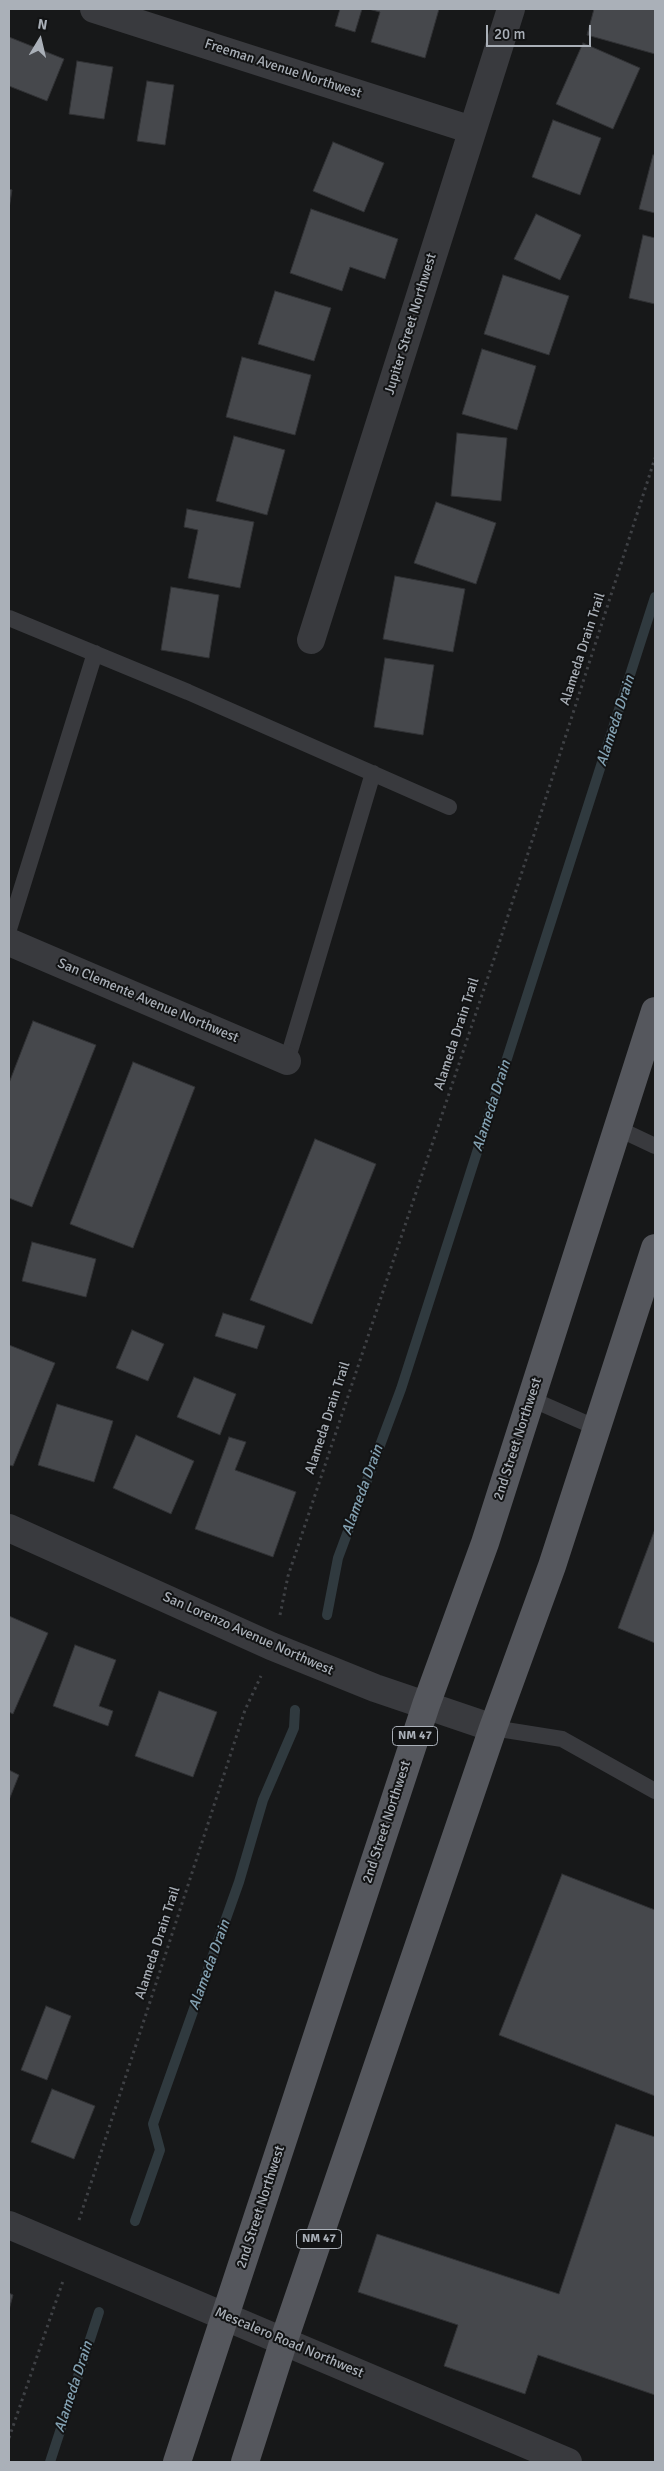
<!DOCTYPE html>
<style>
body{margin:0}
#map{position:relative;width:664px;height:2471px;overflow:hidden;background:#171819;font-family:Signika,sans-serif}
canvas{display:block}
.frame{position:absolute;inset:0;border:10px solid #aab0b8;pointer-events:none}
.north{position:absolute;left:15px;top:15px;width:50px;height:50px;-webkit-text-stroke:4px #121314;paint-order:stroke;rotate:9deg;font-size:14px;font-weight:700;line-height:20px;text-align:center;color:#aab0b8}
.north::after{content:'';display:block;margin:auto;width:18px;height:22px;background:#aab0b8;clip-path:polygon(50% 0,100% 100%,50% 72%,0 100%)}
.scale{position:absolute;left:486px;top:25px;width:105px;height:22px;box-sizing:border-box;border:2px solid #aab0b8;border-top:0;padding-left:6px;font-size:15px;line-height:18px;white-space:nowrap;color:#aab0b8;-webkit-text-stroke:4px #121314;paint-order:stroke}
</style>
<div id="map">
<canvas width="664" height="2471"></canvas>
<div class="frame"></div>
<div class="north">N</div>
<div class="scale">20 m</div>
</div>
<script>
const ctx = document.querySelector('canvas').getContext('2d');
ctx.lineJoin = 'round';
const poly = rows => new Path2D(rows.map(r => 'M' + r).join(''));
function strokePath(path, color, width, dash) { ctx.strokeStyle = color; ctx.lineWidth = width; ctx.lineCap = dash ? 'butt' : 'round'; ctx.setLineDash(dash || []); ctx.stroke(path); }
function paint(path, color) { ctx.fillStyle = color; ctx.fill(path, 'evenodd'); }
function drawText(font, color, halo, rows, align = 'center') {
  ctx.font = font + ' Signika,sans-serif'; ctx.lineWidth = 4; ctx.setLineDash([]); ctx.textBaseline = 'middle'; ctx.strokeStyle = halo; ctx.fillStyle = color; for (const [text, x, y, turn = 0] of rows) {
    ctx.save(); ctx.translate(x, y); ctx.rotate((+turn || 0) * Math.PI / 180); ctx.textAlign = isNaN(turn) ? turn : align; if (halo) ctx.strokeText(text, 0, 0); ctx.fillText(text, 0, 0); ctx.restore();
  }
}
strokePath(poly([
 [327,1615,338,1558,401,1389,655,597],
 [135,2221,160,2150,153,2124,239,1882,263,1800,294,1728,295,1710],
 [50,2462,99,2312]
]), '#303a3f', 10);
const building = poly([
 [340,9,362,9,355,32,335,26,340,9],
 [368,9,439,9,425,58,371,42,380,12,368,9],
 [594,9,655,9,655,54,587,35,594,9],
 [9,37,64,59,47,101,9,86,9,37],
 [583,43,640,68,613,129,556,104,583,43],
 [77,61,113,67,104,119,69,114,77,61],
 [147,81,174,85,165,145,137,141,147,81],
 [553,120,601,138,580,195,532,177,553,120],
 [333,142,384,163,364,212,313,191,333,142],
 [653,155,655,155,655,213,639,209,653,155],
 [9,189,12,190,9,209,9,189],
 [311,209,398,239,385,279,350,267,342,291,290,273,311,209],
 [536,214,581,235,560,280,514,259,536,214],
 [643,235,655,238,655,304,629,298,643,235],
 [503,275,569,296,549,355,484,334,503,275],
 [275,291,331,308,314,361,258,344,275,291],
 [482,349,536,366,517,430,462,414,482,349],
 [242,357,311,375,295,435,226,417,242,357],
 [457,433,507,438,501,501,451,496,457,433],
 [234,436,285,450,267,515,216,501,234,436],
 [436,502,496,523,476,584,414,563,436,502],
 [187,509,254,522,240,588,188,578,198,530,184,527,187,509],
 [395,576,465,589,453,652,383,639,395,576],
 [171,587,219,595,209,658,161,650,171,587],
 [385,658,434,665,423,735,374,727,385,658],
 [33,1021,96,1045,32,1207,9,1198,9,1083,33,1021],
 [133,1062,195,1087,133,1248,70,1224,133,1062],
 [315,1139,376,1164,312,1324,250,1300,315,1139],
 [32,1242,96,1259,86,1297,22,1281,32,1242],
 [223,1313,265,1326,257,1349,215,1336,223,1313],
 [132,1330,164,1344,148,1381,116,1368,132,1330],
 [9,1345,55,1363,13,1466,9,1465,9,1345],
 [194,1377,236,1394,220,1435,177,1417,194,1377],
 [57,1404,113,1421,94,1482,38,1465,57,1404],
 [136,1435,194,1461,171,1514,113,1488,136,1435],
 [229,1437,246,1442,235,1470,296,1492,273,1557,195,1529,229,1437],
 [655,1529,655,1643,618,1628,655,1529],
 [9,1616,48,1633,13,1714,9,1712,9,1616],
 [75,1645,116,1660,99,1706,113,1711,108,1726,53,1706,75,1645],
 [159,1691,217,1712,193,1777,135,1756,159,1691],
 [9,1770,19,1775,9,1800,9,1770],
 [562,1874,655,1910,655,2096,499,2035,562,1874],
 [46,2006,71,2016,47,2080,21,2070,46,2006],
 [52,2089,95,2106,74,2159,31,2142,52,2089],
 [616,2124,655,2137,655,2395,538,2355,525,2394,444,2366,458,2325,358,2292,377,2234,559,2294,616,2124],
 [9,2293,13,2295,9,2310,9,2293]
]);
paint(building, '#46484c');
strokePath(building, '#313235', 1);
strokePath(poly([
 [280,1615,288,1576,495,956,655,458],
 [79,2220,245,1710,261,1676],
 [9,2438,63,2281]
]), '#3f4145', 3, [2.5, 4]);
strokePath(poly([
 [9,618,188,692,449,807],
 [9,929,95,653],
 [287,1061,373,773],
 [619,1129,655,1146],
 [531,1399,597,1428],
 [493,1728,562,1739,655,1791]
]), '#393a3e', 16);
strokePath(poly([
 [94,9,472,130],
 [311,640,511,9],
 [9,942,287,1061],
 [9,1528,271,1646,375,1688,493,1728],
 [9,2225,568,2462]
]), '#393a3e', 28);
strokePath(poly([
 [177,2462,426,1705,485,1543,655,1011],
 [245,2462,284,2340,493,1728,552,1566,655,1248]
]), '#55575d', 28);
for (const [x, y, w] of [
 [415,1736,45],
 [319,2239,45]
]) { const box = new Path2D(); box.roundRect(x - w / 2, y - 9.5, w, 19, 4); ctx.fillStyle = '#121314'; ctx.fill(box); strokePath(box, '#aab0b8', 1); }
drawText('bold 12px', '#aab0b8', null, [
 ["NM 47",415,1736],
 ["NM 47",319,2239]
]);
drawText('14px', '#aab0b8', '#121314', [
 ["Freeman Avenue Northwest",283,69,18],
 ["Jupiter Street Northwest",411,324,-73],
 ["Alameda Drain Trail",583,649,-72],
 ["San Clemente Avenue Northwest",148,1001,23],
 ["Alameda Drain Trail",457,1034,-72],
 ["Alameda Drain Trail",328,1418,-72],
 ["2nd Street Northwest",518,1439,-72],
 ["San Lorenzo Avenue Northwest",248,1634,24],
 ["2nd Street Northwest",387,1822,-72],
 ["Alameda Drain Trail",158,1943,-72],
 ["2nd Street Northwest",261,2207,-72],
 ["Mescalero Road Northwest",289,2343,23]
]);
drawText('italic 15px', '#83a1b2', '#121314', [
 ["Alameda Drain",616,721,-72],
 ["Alameda Drain",492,1106,-72],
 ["Alameda Drain",363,1490,-70],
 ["Alameda Drain",210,1965,-70],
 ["Alameda Drain",74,2387,-72]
]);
</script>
